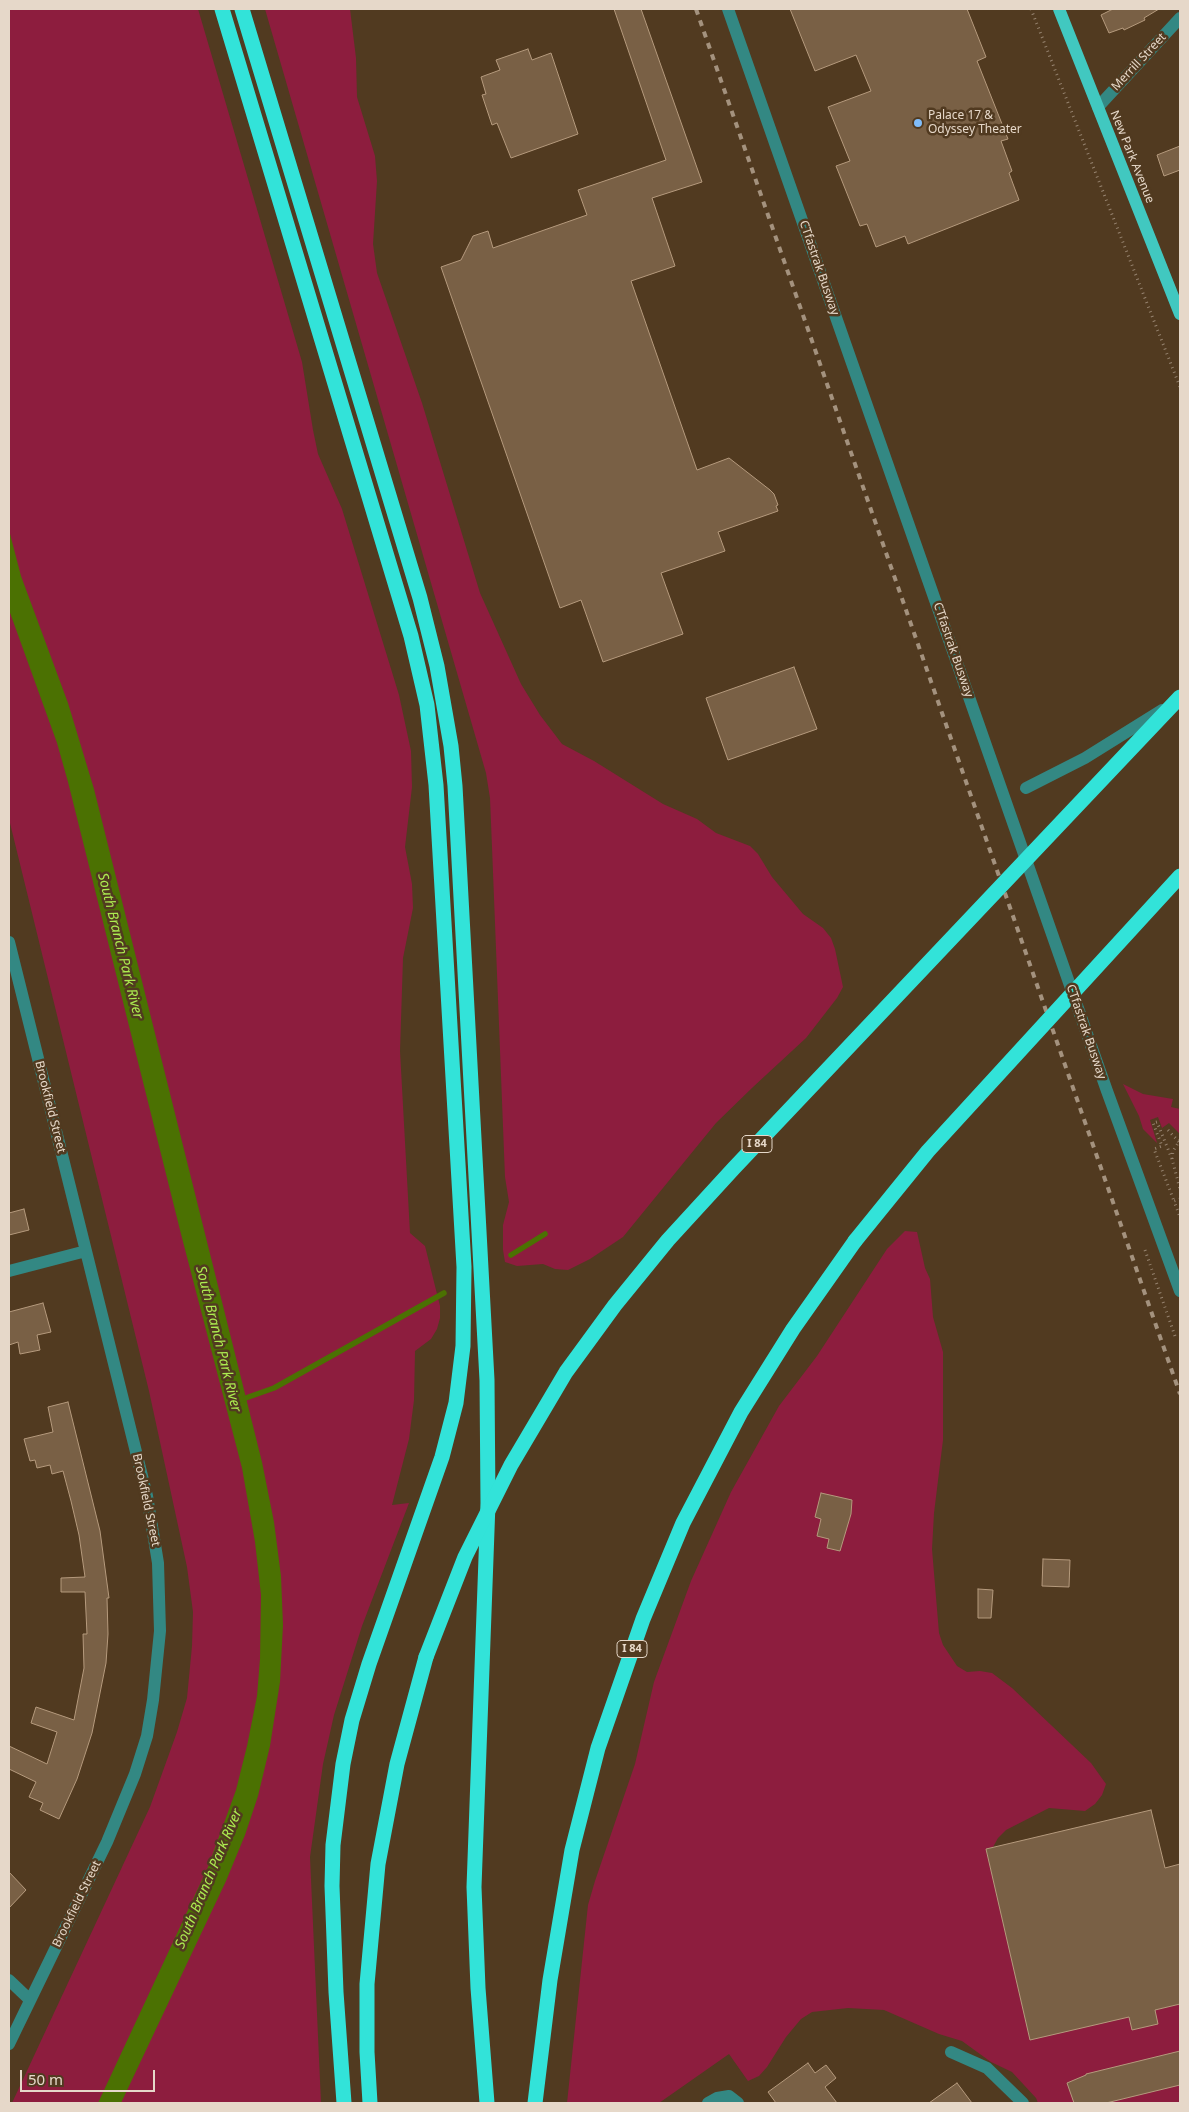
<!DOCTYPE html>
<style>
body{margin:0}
#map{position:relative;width:1189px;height:2112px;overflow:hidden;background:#513a20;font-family:"Noto Sans",sans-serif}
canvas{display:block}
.frame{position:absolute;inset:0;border:10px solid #e6d8c9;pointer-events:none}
.scale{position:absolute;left:20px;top:2070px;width:135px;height:22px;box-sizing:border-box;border:2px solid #e6d8c9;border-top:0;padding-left:6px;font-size:15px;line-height:18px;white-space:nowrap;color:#e6d8c9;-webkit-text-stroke:4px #513a20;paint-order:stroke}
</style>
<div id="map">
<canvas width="1189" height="2112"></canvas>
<div class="frame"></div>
<div class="scale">50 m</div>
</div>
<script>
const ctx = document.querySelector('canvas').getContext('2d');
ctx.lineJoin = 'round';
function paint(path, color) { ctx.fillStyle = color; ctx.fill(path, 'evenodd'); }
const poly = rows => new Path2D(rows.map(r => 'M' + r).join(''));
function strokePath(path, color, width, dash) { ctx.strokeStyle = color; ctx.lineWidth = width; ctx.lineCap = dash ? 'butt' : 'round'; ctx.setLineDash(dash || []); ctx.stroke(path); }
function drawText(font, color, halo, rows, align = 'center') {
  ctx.font = font + ' "Noto Sans",sans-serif'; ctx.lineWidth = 5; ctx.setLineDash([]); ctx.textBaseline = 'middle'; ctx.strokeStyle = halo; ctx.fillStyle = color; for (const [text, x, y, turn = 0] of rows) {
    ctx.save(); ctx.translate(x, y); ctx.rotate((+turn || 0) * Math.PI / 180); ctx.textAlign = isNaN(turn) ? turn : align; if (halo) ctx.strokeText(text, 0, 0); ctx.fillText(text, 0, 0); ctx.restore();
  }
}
paint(poly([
 [9,9,198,9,302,362,313,430,318,454,342,509,399,695,411,751,412,787,405,847,412,884,413,908,403,958,400,1051,410,1233,425,1246,440,1306,440,1318,437,1329,431,1339,415,1351,414,1400,409,1439,392,1505,409,1503,362,1626,334,1715,323,1764,310,1857,321,2103,12,2103,150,1807,177,1732,187,1698,192,1646,193,1612,187,1567,149,1391,9,819],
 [265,9,350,9,356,58,357,97,375,156,377,181,373,244,377,273,422,403,480,593,521,684,540,715,562,744,594,761,663,804,697,819,716,833,750,846,758,854,772,877,803,914,823,928,831,938,835,949,843,987,837,998,806,1038,753,1087,716,1123,623,1237,590,1259,568,1270,555,1269,543,1264,517,1266,505,1262,503,1250,503,1225,509,1202,505,1177,492,847,490,798,486,773],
 [1123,1084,1143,1094,1173,1099,1171,1107,1180,1109,1180,1134,1169,1123,1162,1128,1158,1117,1150,1120,1157,1143,1143,1129,1139,1116],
 [905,1231,917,1232,925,1268,930,1279,933,1317,943,1352,943,1440,934,1513,932,1549,939,1633,943,1645,957,1666,967,1672,980,1671,992,1673,1012,1688,1091,1763,1106,1784,1102,1795,1095,1804,1085,1811,1049,1808,1006,1830,998,1838,993,1847,986,1849,1030,2039,1180,2004,1180,2103,1038,2103,1036,2098,1012,2072,991,2062,962,2041,939,2034,884,2010,848,2008,812,2012,801,2019,786,2037,767,2067,759,2076,748,2081,729,2054,659,2103,567,2103,588,1905,595,1881,635,1764,654,1682,691,1581,731,1492,779,1406,817,1356,887,1249]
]), '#8d1d3e');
paint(poly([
 [9,530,21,576,68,703,94,789,262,1462,274,1522,281,1576,283,1625,280,1682,270,1746,258,1796,245,1835,226,1881,121,2103,98,2103,208,1867,236,1790,247,1746,257,1696,260,1659,261,1595,255,1542,242,1468,182,1238,68,782,57,743,9,610]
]), '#4b7102');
strokePath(poly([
 [511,1255,545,1234],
 [240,1400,274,1388,444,1293]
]), '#4b7102', 5.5);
const building = poly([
 [614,9,641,9,702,182,652,198,675,266,631,281,697,470,729,458,770,490,774,494,778,505,776,506,778,511,718,532,725,551,661,573,683,634,603,662,581,600,560,608,441,267,461,260,473,236,488,231,493,248,587,215,578,190,666,160,614,9],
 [790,9,967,9,986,57,977,61,1008,139,1001,141,1012,171,1009,173,1019,200,908,244,905,236,876,247,867,224,860,226,836,166,850,161,828,107,871,91,856,55,815,71,790,9],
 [1113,9,1159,9,1144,18,1145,20,1124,30,1123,28,1109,33,1101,15,1113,9],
 [528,49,532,60,551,53,578,134,511,158,497,123,492,125,482,95,486,94,481,77,500,70,496,60,528,49],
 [1180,146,1180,170,1164,176,1157,155,1180,146],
 [794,667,817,729,728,760,706,698,794,667],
 [24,1209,29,1230,9,1235,9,1213,24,1209],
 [43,1303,51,1332,37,1335,40,1350,20,1354,18,1342,9,1345,9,1312,43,1303],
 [68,1402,100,1531,109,1598,107,1598,108,1634,106,1663,92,1733,77,1779,59,1819,40,1810,43,1803,29,1797,36,1782,9,1769,9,1746,47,1764,57,1732,31,1723,36,1707,74,1720,84,1668,83,1634,87,1634,85,1592,61,1592,61,1578,85,1577,79,1535,71,1501,63,1471,52,1474,50,1465,37,1468,35,1460,30,1461,24,1439,53,1432,48,1407,68,1402],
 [821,1493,852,1500,851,1514,840,1551,827,1548,829,1539,817,1536,821,1519,815,1517,821,1493],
 [1043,1559,1070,1560,1069,1587,1042,1586,1043,1559],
 [978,1589,993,1590,991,1618,978,1618,978,1589],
 [1151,1810,1165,1868,1180,1864,1180,2004,1155,2010,1158,2024,1132,2030,1129,2017,1030,2040,986,1849,1151,1810],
 [9,1872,26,1890,9,1908,9,1872],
 [1180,2051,1180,2085,1106,2103,1074,2103,1067,2083,1086,2075,1086,2074,1180,2051],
 [808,2063,815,2073,826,2065,836,2078,825,2087,837,2103,776,2103,768,2092,808,2063],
 [957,2083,972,2103,929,2103,957,2083]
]);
paint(building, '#796045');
strokePath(building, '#b59a7d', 1);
strokePath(poly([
 [1031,9,1180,387],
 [1168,1130,1179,1142],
 [1180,1140,1173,1151,1172,1159,1180,1189],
 [1172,1159,1157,1122,1153,1123,1162,1146,1154,1149,1174,1201],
 [1180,1199,1174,1201,1180,1217],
 [1145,1250,1176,1339]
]), '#96836f', 3, [1, 4]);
strokePath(poly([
 [728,9,1107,1091,1180,1291],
 [1098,107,1180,18],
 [1026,788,1085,758,1162,710],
 [9,942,147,1496,158,1563,160,1631,153,1700,147,1736,135,1774,107,1842,9,2044],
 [9,1271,86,1251],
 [9,1980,30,2000],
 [951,2052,987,2068,1023,2103],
 [708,2103,717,2098,729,2096,738,2103]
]), '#338883', 12);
strokePath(poly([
 [1059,9,1180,314]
]), '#41c8c0', 12);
strokePath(poly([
 [222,9,411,636,427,705,436,785,464,1267,463,1346,456,1403,442,1457,369,1664,352,1720,343,1764,333,1845,332,1886,336,1992,344,2103],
 [242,9,420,598,437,666,451,746,455,786,487,1380,488,1503,474,1887,478,1988,487,2103],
 [370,2103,367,2052,367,1984,378,1864,397,1764,426,1657],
 [535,2103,550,1980,572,1850,598,1748,643,1619,683,1523,741,1412,793,1329,855,1241]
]), '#32e3d9', 15);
strokePath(poly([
 [696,9,1180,1394]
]), '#a4927e', 4, [6, 6]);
strokePath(poly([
 [855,1241,928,1151,1180,876],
 [426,1657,465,1557,511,1465,566,1372,615,1305,668,1240,734,1168,1180,697]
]), '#32e3d9', 15);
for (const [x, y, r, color] of [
 [918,123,5,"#80bdfa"]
]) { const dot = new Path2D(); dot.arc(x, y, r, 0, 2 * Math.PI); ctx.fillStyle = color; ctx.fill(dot); strokePath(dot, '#513a20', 2); }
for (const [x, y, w] of [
 [757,1144,30],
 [632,1649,30]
]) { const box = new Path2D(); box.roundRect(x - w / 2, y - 8.5, w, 17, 4); ctx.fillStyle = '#513a20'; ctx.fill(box); strokePath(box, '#e6d8c9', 1); }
drawText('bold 11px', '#e6d8c9', null, [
 ["I 84",757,1144],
 ["I 84",632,1649]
]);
drawText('12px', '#e6d8c9', '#513a20', [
 ["Merrill Street",1139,62,-47],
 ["New Park Avenue",1132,157,68],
 ["CTfastrak Busway",819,268,71],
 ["CTfastrak Busway",953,650,71],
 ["CTfastrak Busway",1086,1032,71],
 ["Brookfield Street",50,1107,76],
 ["Brookfield Street",146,1500,78],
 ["Brookfield Street",77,1904,-64]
]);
drawText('12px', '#e6d8c9', '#513a20', [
 ["Palace 17 &",928,116],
 ["Odyssey Theater",928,130]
], 'left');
drawText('italic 14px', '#acec50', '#513a20', [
 ["South Branch Park River",120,946,76],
 ["South Branch Park River",218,1339,76],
 ["South Branch Park River",209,1879,-67]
]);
</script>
